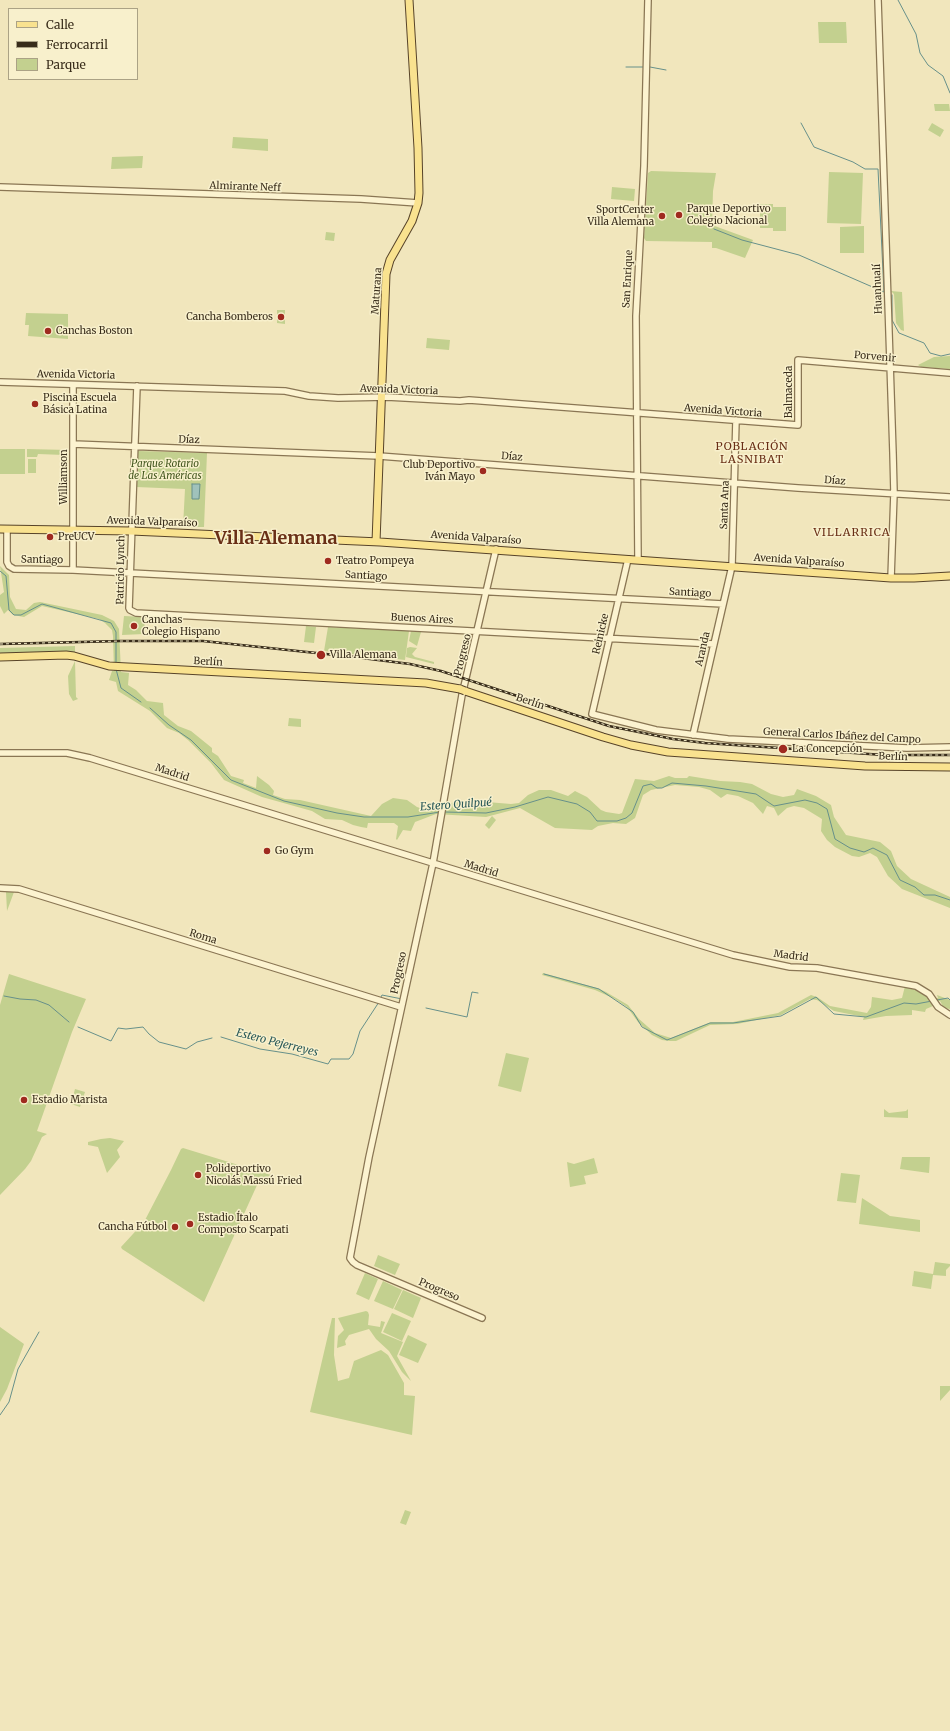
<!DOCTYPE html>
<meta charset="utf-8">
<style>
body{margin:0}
#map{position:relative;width:950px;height:1731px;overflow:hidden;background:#f1e6bc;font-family:Merriweather,serif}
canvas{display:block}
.legend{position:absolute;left:8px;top:8px;width:130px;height:72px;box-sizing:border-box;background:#f8f0cc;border:1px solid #aba285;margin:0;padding:5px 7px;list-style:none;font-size:12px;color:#382c1a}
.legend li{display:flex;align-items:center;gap:8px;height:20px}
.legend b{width:20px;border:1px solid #aba285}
</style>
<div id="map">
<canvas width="950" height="1731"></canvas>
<ul class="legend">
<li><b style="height:5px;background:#f9e28f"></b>Calle</li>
<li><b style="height:5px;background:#382c1a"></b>Ferrocarril</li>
<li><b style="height:11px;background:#c3d08f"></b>Parque</li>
</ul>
</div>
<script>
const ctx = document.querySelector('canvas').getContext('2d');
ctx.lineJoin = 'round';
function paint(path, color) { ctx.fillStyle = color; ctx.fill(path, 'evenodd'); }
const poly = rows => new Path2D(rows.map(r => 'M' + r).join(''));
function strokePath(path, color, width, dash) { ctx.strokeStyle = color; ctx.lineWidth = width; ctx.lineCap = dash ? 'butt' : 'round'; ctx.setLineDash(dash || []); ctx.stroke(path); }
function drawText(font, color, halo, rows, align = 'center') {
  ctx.font = font + ' Merriweather,serif'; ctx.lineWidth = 3; ctx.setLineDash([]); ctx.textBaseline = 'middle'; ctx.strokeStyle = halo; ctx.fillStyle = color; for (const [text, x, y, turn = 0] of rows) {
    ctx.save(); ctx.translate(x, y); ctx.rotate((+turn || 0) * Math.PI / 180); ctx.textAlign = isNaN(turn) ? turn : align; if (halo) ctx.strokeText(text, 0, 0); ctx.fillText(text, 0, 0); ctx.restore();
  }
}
paint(poly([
 [818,22,846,22,847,43,819,43],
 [934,104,949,104,950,111,935,111],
 [932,123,944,130,940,137,928,130],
 [233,137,268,139,268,151,232,148],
 [143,156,142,168,111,169,112,157],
 [651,171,716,173,713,191,712,225,753,240,745,258,716,248,712,248,712,242,646,241,644,238,648,173],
 [829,172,863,173,861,224,827,223],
 [612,187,635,189,634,201,611,199],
 [760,204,773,204,773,207,786,207,786,231,773,231,773,228,760,228],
 [864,226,864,253,840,253,840,227],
 [326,232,335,233,334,241,325,240],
 [891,291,902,292,904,331,901,330,896,323,894,294],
 [277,310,285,310,285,324,277,323],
 [26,313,68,314,68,339,28,336,29,325,25,325],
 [427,338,450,340,449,350,426,348],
 [950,356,950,369,921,367,918,365,934,357],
 [0,449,25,449,25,474,0,474],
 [27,449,68,450,68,471,64,471,64,455,38,454,37,457,27,457],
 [138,451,207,453,204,527,183,527,185,489,136,487],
 [28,459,36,459,36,473,28,473],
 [0,566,9,575,10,597,16,609,26,610,34,603,40,602,102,615,114,621,119,629,121,672,129,673,128,685,136,690,147,701,163,703,164,715,178,726,191,731,212,748,212,752,218,756,231,776,244,780,243,783,256,788,257,776,269,785,274,791,273,795,285,799,300,800,371,816,382,804,393,798,407,800,417,807,426,810,439,806,439,808,444,808,451,803,463,800,511,804,519,803,528,795,539,790,551,790,568,796,575,791,587,797,601,810,606,812,619,814,622,813,635,779,654,781,669,776,675,778,687,778,689,776,720,781,740,782,752,784,771,794,783,797,794,795,797,789,816,796,831,805,834,817,846,835,880,842,891,851,897,866,911,879,950,897,950,908,902,889,888,876,877,857,870,853,859,857,852,856,835,847,827,840,821,831,822,819,804,808,794,806,787,808,778,816,774,808,767,806,763,814,753,803,738,796,727,794,721,798,710,790,699,787,675,785,651,790,643,795,635,818,626,824,613,823,598,826,592,830,555,828,520,808,486,817,436,814,415,822,411,831,403,830,397,840,396,839,398,826,394,823,368,823,367,828,361,827,353,825,342,820,325,819,312,811,262,797,224,780,211,763,188,740,179,733,167,728,150,711,118,691,116,682,109,680,112,671,114,671,113,636,112,630,105,623,99,619,42,606,24,617,13,615,8,610,4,614,0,606,0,595,4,592],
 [124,616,145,617,144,634,122,635],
 [306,626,316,627,314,643,304,642],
 [328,627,409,631,405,660,324,651],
 [411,631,421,632,417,646,409,641],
 [75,646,75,652,0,654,0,648],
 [410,647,417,648,412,654,415,657,434,662,434,664,406,657,407,648],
 [75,661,76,697,78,699,73,701,69,694,68,676],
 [289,718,301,719,301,727,288,726],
 [492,816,496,820,489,829,485,825],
 [6,892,14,892,7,911],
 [543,973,597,988,606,992,628,1005,639,1019,655,1033,671,1038,711,1022,733,1022,778,1013,811,995,817,997,830,1006,867,1013,871,1007,872,997,892,1000,902,998,905,986,922,992,929,998,938,998,937,995,950,1000,950,1009,944,1008,940,1001,937,1001,931,1002,933,1006,926,1009,925,1012,912,1010,912,1015,886,1016,863,1020,864,1017,834,1011,817,1000,810,999,781,1015,737,1024,710,1025,676,1041,670,1041,662,1040,652,1035,638,1022,627,1007,615,999,595,990,542,975],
 [9,974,86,999,72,1032,37,1131,47,1134,42,1137,31,1161,25,1169,0,1195,0,1005],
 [506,1053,529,1058,521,1092,498,1086],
 [75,1089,85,1092,80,1107,71,1104],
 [884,1109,889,1113,906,1111,908,1109,908,1118,884,1117],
 [110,1138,124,1141,117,1150,120,1157,107,1173,98,1147,88,1145,88,1142,101,1139],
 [183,1148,271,1175,265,1185,258,1183,204,1302,122,1249,121,1247,144,1222,171,1170,181,1149],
 [902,1157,930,1157,929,1173,900,1169],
 [594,1158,598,1173,584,1176,586,1184,570,1187,567,1162,574,1164],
 [841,1173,860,1175,856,1203,837,1201],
 [862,1198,890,1216,920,1220,920,1232,859,1224],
 [378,1255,400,1264,395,1275,374,1266],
 [935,1262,950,1264,950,1266,946,1270,946,1276,933,1275,931,1289,912,1286,914,1271,933,1274],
 [365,1273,378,1279,369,1300,356,1294],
 [383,1281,402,1290,393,1309,374,1301],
 [403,1290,421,1298,413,1318,394,1309],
 [366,1311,368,1312,369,1315,368,1325,380,1327,381,1321,385,1322,381,1333,403,1342,397,1356,411,1381,402,1372,389,1351,376,1339,369,1329,349,1335,345,1341,346,1345,337,1348,338,1336,344,1330,338,1318],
 [392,1313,411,1321,402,1341,383,1332],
 [332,1318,335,1318,334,1355,338,1381,349,1378,354,1361,381,1350,388,1355,404,1383,404,1395,415,1396,412,1435,310,1412],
 [0,1327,24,1344,7,1389,0,1402],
 [408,1335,427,1344,418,1363,399,1355],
 [940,1386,950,1386,950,1390,940,1401],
 [405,1510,411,1512,406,1525,400,1523]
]), '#c3d08f');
const water = poly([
 [192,484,200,484,199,499,192,499,192,484]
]);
paint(water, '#a0c2bb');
strokePath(water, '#67908a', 1);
strokePath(poly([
 [898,0,916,34,920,53,928,65,943,76,950,93],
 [626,67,643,67],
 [650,67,666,70],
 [714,229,742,240,799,255,884,292,878,169,865,169,853,162,814,147,801,123],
 [892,295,892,320,899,333,924,343,930,353,941,356,950,354],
 [0,571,6,576,9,610,14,615,21,615,42,604,111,623,116,632,116,664],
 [116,669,121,688,141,702],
 [150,708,169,725,191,740,231,780,284,801,337,813,364,817,408,817,440,812],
 [445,812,486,813,515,807,548,797,577,804,590,812,597,821,617,821,626,818,632,813,643,786,651,784,657,788,662,788,672,783,706,786,756,794,774,806,805,800,817,803,827,809,835,839,850,848,864,852,873,848,887,855,900,880,915,887,924,895,935,895,950,900],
 [544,974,599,989,633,1012,642,1027,667,1040,710,1023,733,1023,781,1016,816,997,834,1014,866,1017,904,1003,916,1004,932,1001],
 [4,996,20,999,36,1000,49,1005,69,1022],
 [381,997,382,995,402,999],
 [937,1000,948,998,950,1000],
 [426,1008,467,1017,472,992,478,993],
 [78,1027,111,1041,118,1028,126,1029,143,1027,149,1034,159,1042,186,1049,197,1042,212,1038],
 [221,1037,260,1049,292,1054,328,1064,331,1059,349,1059,353,1054,360,1031,379,1002],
 [0,1415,9,1402,18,1369,39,1332]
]), '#67908a', 1);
const minor = poly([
 [878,0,893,453,894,493,891,578],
 [0,187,361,199,418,203],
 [0,382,285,391,309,396,338,398,387,397,460,401,469,400,798,425,798,360,950,373],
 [137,386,129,608,130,610,136,613,714,644],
 [73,444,379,456,798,488,950,497],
 [7,529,7,562,9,566,14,569,73,570,723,604],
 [628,559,592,714,656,730,728,739,907,748,950,747],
 [638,559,636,316,644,166,648,0],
 [73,570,73,385],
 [693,735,732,566,736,420],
 [0,753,67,753,90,758,733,955,790,967,817,968,916,986,929,994,938,1007,950,1015],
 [0,888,19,889,401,1007],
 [482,1318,357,1265,353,1262,350,1258,369,1157,433,863,462,695,496,549]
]);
const major = poly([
 [0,529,131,531,380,542,891,578,914,578,950,576],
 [376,542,386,274,390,260,412,221,418,203,419,193,418,148,409,0],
 [0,657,66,655,74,656,109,666,426,683,460,689],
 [465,691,603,737,631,745,668,752,865,766,950,767]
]);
strokePath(minor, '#8a7654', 8);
strokePath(major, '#574329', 9);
strokePath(minor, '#fcf3d0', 5.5);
strokePath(major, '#f9e28f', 7);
const rail = poly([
 [0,644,121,641,203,641,354,657,410,664,441,671,609,726,673,739,705,743,884,755,950,755]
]);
strokePath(rail, '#382c1a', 2.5);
strokePath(rail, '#f8f0cc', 1, [3]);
const majorBridge = poly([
 [460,689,465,691]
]);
strokePath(majorBridge, '#574329', 9, []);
strokePath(majorBridge, '#f9e28f', 7);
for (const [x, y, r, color] of [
 [679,215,4,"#9f2a1f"],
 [662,216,4,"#9f2a1f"],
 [281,317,4,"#9f2a1f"],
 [48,331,4,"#9f2a1f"],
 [35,404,4,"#9f2a1f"],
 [483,471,4,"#9f2a1f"],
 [50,537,4,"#9f2a1f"],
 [328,561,4,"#9f2a1f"],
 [134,626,4,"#9f2a1f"],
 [321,655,5,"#9f2a1f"],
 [783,749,5,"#9f2a1f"],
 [267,851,4,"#9f2a1f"],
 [24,1100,4,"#9f2a1f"],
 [198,1175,4,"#9f2a1f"],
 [190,1224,4,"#9f2a1f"],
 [175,1227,4,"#9f2a1f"]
]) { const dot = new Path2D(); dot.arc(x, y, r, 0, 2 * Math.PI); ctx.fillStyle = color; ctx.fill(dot); strokePath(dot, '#f8f0cc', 1.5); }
drawText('10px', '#382c1a', '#f8f0cc', [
 ["Almirante Neff",245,187,2],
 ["San Enrique",628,279,-87],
 ["Huanhualí",878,289,-92],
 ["Maturana",377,291,-86],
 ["Porvenir",875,357,5],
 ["Avenida Victoria",76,375,1],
 ["Avenida Victoria",399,390,2],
 ["Balmaceda",789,392,-90],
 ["Avenida Victoria",723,411,4],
 ["Díaz",189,440,2],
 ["Díaz",512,457,4],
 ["Williamson",64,477,-90],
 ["Díaz",835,481,4],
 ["Santa Ana",725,505,-88],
 ["Avenida Valparaíso",152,522,2],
 ["Avenida Valparaíso",476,538,4],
 ["Santiago",42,560,1],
 ["Avenida Valparaíso",799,561,4],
 ["Patricio Lynch",121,570,-89],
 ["Santiago",366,576,3],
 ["Santiago",690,593,3],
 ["Buenos Aires",422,619,3],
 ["Reinicke",601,634,-77],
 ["Aranda",703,649,-77],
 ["Progreso",463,655,-76],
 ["Berlín",208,662,3],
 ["Berlín",530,702,19],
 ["General Carlos Ibáñez del Campo",842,736,3],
 ["Berlín",893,757,2],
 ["Madrid",172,773,18],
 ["Madrid",481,869,17],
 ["Roma",203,937,17],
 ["Madrid",791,956,7],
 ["Progreso",399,973,-78],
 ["Progreso",439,1290,23]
]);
drawText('10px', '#382c1a', '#f8f0cc', [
 ["Parque Deportivo",687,209],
 ["Colegio Nacional",687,221],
 ["SportCenter",654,210,"right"],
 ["Villa Alemana",654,222,"right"],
 ["Cancha Bomberos",273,317,"right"],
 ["Canchas Boston",56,331],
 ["Piscina Escuela",43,398],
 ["Básica Latina",43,410],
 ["Club Deportivo",475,465,"right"],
 ["Iván Mayo",475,477,"right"],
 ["PreUCV",58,537],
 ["Teatro Pompeya",336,561],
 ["Canchas",142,620],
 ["Colegio Hispano",142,632],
 ["Villa Alemana",330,655],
 ["La Concepción",792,749],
 ["Go Gym",275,851],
 ["Estadio Marista",32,1100],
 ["Polideportivo",206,1169],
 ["Nicolás Massú Fried",206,1181],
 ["Estadio Ítalo",198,1218],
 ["Composto Scarpati",198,1230],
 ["Cancha Fútbol",167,1227,"right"]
], 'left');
drawText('italic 10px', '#43571f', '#f8f0cc', [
 ["Parque Rotario",165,464],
 ["de Las Américas",165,476]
]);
ctx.letterSpacing = '1px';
drawText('11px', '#692f16', '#f8f0cc', [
 ["POBLACIÓN",752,447],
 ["LASNIBAT",752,460],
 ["VILLARRICA",852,533]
]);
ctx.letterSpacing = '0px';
drawText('italic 11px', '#285859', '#f8f0cc', [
 ["Estero Quilpué",456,805,-4],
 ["Estero Pejerreyes",277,1043,14]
]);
drawText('bold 18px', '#692f16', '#f8f0cc', [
 ["Villa Alemana",276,539]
]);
</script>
